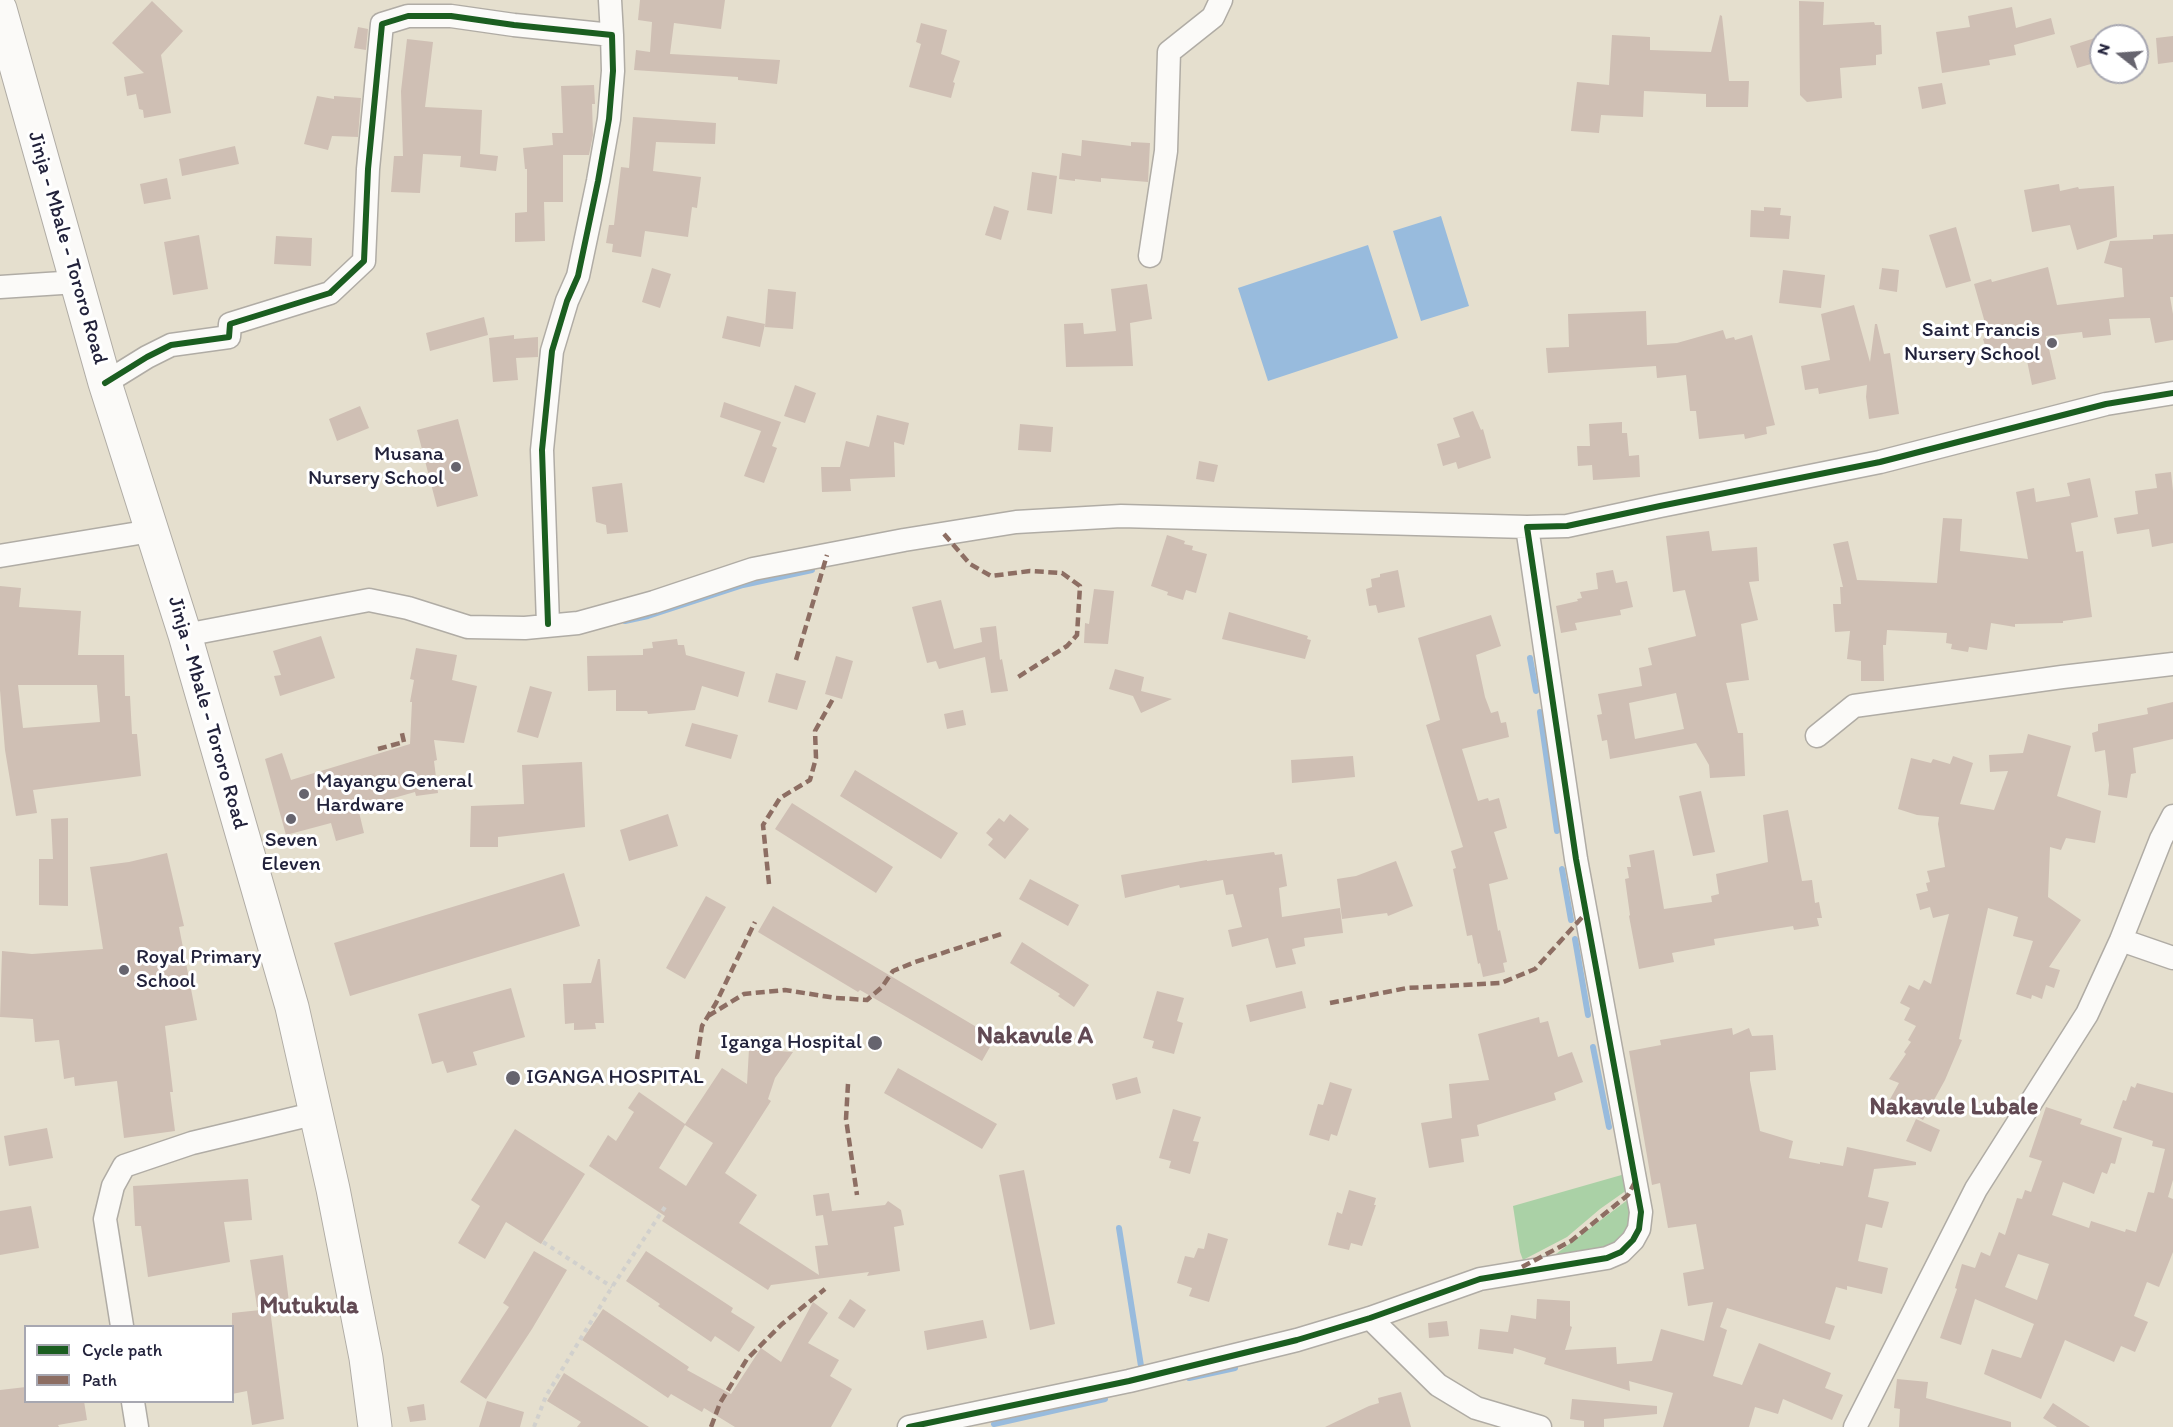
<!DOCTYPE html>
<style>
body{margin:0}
#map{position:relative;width:2173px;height:1427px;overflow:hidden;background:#e5dfce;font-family:Itim,sans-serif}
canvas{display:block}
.legend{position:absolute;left:24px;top:1325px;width:210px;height:78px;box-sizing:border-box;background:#fff;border:2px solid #a7a7b1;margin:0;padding:8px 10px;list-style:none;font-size:18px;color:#22223b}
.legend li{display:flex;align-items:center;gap:12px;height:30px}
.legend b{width:30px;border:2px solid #a7a7b1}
.north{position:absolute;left:2089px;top:24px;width:60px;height:60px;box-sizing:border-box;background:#fff;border:2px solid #a7a7b1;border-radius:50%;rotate:287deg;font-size:16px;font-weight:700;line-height:24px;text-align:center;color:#22223b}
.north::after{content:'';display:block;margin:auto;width:21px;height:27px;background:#66646e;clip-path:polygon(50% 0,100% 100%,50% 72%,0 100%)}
</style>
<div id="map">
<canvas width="2173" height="1427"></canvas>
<ul class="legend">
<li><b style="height:8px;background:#1b5e20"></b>Cycle path</li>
<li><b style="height:8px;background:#8d6e63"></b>Path</li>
</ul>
<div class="north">N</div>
</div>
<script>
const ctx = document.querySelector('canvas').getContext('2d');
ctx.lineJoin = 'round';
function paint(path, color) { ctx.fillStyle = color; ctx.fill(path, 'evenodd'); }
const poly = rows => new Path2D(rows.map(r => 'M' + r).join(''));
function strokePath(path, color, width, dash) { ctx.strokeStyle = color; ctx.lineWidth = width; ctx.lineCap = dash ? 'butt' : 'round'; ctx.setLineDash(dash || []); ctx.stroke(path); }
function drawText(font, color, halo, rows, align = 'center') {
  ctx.font = font + ' Itim,sans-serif'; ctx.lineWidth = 6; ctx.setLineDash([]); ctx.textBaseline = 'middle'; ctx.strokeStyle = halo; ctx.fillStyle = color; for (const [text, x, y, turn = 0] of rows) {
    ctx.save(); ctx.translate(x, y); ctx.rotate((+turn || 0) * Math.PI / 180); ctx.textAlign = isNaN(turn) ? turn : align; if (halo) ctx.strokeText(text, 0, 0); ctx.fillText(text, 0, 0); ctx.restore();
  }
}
paint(poly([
 [1625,1174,1627,1190,1600,1209,1567,1237,1523,1260,1520,1252,1513,1206],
 [1630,1198,1630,1228,1608,1253,1548,1260]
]), '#aad1a6');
paint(poly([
 [1441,216,1469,306,1421,321,1393,231],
 [1368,245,1398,338,1268,381,1238,288]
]), '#98bbdd');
strokePath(poly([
 [625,621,648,616,743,585,812,570],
 [1530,658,1536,691],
 [1540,712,1557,831],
 [1562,869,1571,920],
 [1575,939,1588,1015],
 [1593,1047,1609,1127],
 [1119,1228,1141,1366],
 [1189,1378,1235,1368],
 [994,1424,1105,1399]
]), '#98bbdd', 6);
paint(poly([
 [640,0,725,0,721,29,674,23,670,54,780,60,777,84,738,80,738,77,634,70,636,50,650,52,652,22,638,20],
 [152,1,183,31,161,55,171,113,144,118,143,110,139,109,136,94,127,96,124,77,144,73,112,43],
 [1799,1,1824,2,1823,25,1874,22,1875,25,1881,25,1882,54,1876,55,1876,65,1840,68,1842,98,1807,102,1800,95],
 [2012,7,2016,28,2051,18,2055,34,2014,45,2016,55,1989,60,1990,65,1942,73,1936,32,1970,27,1968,16],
 [1720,15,1722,16,1729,81,1749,81,1748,107,1706,107,1706,94,1644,91,1643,117,1601,115,1599,133,1571,131,1577,82,1609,85,1612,35,1650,37,1650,50,1711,52],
 [921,23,947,30,941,54,960,61,953,82,955,83,951,98,909,87,921,44,916,42],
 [358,27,368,29,366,50,354,48],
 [2101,36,2101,61,2077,68,2070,46],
 [2173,36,2173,62,2158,64,2156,38],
 [407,39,433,42,425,107,482,110,480,154,498,156,496,171,460,167,461,156,423,154,420,193,391,192,394,156,403,156,401,91],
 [1942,83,1946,104,1922,109,1918,87],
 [594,85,595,104,592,104,593,135,589,155,563,155,563,202,544,202,545,241,515,242,515,213,527,212,527,169,525,169,523,148,553,145,552,133,563,133,561,86],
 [317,96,334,99,334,96,361,98,358,137,332,136,328,150,304,144],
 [633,117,716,123,715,144,656,142,653,171,701,177,697,208,692,207,688,237,645,231,641,257,612,252,613,244,606,243,609,225,614,225,621,167,629,168],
 [1082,140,1131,146,1131,142,1150,143,1148,182,1101,178,1101,182,1075,179,1075,181,1059,179,1062,153,1081,156],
 [235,146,239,164,182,176,179,159],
 [1032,172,1057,176,1052,214,1027,210],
 [167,178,171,199,144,204,140,184],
 [2059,184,2060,191,2078,187,2079,189,2114,186,2117,237,2077,250,2070,225,2032,232,2024,190],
 [994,206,1009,211,1001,240,985,235],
 [1764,207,1781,208,1780,215,1791,216,1789,239,1750,237,1751,210,1764,211],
 [1956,227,1971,281,1946,288,1929,235],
 [2173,234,2173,297,2170,297,2173,314,2173,340,2155,343,2150,318,2109,319,2111,335,2083,338,2082,332,2046,336,2056,379,2032,385,2025,351,1990,361,1983,339,1989,337,1974,284,1991,279,1992,282,2048,267,2057,305,2124,297,2122,268,2104,263,2110,241,2153,239,2153,235],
 [199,235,208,289,173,295,164,242],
 [276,236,312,238,311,266,274,264],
 [652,268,671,274,660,308,642,302],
 [1882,268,1899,270,1897,292,1879,289],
 [1783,270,1825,275,1821,308,1779,303],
 [1147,284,1152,319,1130,323,1133,366,1066,367,1064,324,1083,323,1084,334,1116,331,1111,289],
 [768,289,796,292,793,329,765,327],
 [1854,305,1870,362,1875,324,1877,324,1884,354,1890,353,1899,414,1869,419,1866,397,1867,385,1819,394,1818,388,1805,390,1801,366,1830,360,1821,314],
 [1646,311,1647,345,1677,343,1723,330,1726,339,1734,337,1735,340,1752,335,1775,425,1766,427,1767,434,1745,439,1744,434,1699,439,1696,411,1690,411,1686,375,1657,378,1656,366,1548,373,1546,348,1569,347,1568,314],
 [727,316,765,324,760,347,722,338],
 [484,317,488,335,430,351,426,333],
 [514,335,514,339,538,337,538,357,516,358,518,380,493,382,489,338],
 [795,385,816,393,805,423,784,416],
 [724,402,781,422,772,446,777,448,764,483,744,476,761,431,720,417],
 [360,406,369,428,337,441,329,419],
 [1473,411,1481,430,1483,429,1491,458,1458,469,1456,462,1443,466,1437,444,1460,437,1453,418],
 [877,415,909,423,904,445,894,442,895,477,850,479,851,491,822,492,821,467,840,467,846,441,869,447],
 [458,419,478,496,437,507,417,430],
 [1622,422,1622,433,1627,433,1629,456,1639,455,1640,477,1593,480,1592,465,1578,466,1577,446,1590,446,1589,424],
 [1020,424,1053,427,1051,452,1018,450],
 [1199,461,1218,465,1214,482,1196,479],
 [2171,472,2173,491,2173,543,2152,547,2149,529,2117,534,2114,518,2138,514,2135,491,2157,488,2155,474],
 [2090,478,2098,517,2071,523,2076,552,2083,551,2092,617,2063,621,2063,623,2015,624,2015,627,1991,623,1987,650,1969,647,1968,652,1951,649,1952,644,1946,643,1947,633,1887,630,1886,645,1883,645,1884,681,1861,681,1861,661,1847,659,1850,631,1835,632,1833,604,1841,604,1840,587,1843,587,1833,544,1848,541,1857,580,1937,583,1943,518,1962,519,1960,551,2028,559,2016,492,2034,488,2036,502,2070,496,2067,483],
 [622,483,628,532,607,534,606,525,596,522,592,487],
 [1709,531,1712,551,1757,547,1759,581,1749,582,1758,620,1741,624,1749,680,1726,683,1738,733,1743,733,1745,776,1710,778,1709,765,1696,743,1610,759,1607,740,1602,741,1597,715,1602,714,1598,694,1642,686,1639,668,1652,665,1648,648,1696,636,1685,590,1673,592,1666,536],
 [1676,693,1684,729,1635,739,1629,703],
 [1167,535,1185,541,1184,544,1193,546,1192,550,1207,554,1196,593,1186,590,1183,600,1167,595,1168,592,1151,586],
 [1398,570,1405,607,1378,613,1376,605,1369,606,1366,589,1372,587,1371,579,1380,577,1380,574],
 [1613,570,1616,583,1627,581,1633,607,1620,610,1621,615,1575,623,1577,630,1561,633,1556,606,1578,601,1577,599,1582,598,1580,592,1598,589,1596,573],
 [0,586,21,588,19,607,81,611,78,655,124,655,125,696,130,696,132,734,137,734,141,776,33,790,37,813,16,816,5,750,0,690],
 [18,685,97,685,100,722,23,728],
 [1094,589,1114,591,1108,644,1084,643,1085,623,1089,624],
 [941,600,954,649,982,642,980,628,996,626,1000,660,1002,659,1008,691,991,693,985,657,939,669,936,661,927,663,912,607],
 [1229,612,1308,636,1307,639,1311,640,1305,659,1222,639],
 [1491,615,1501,646,1476,655,1485,697,1491,713,1498,711,1501,723,1506,722,1509,737,1462,749,1478,801,1488,798,1489,801,1499,798,1507,828,1494,832,1508,879,1489,884,1498,931,1500,930,1507,962,1503,963,1505,972,1483,977,1480,963,1478,964,1472,935,1467,936,1453,869,1456,868,1451,851,1463,847,1426,725,1440,720,1418,638],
 [321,636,335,678,280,696,274,676,281,675,273,651],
 [677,639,678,645,684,645,686,655,745,672,738,697,702,686,695,710,648,714,647,711,616,711,616,690,588,691,587,656,643,655,643,649,653,648,652,642],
 [416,648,457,655,452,680,477,686,464,743,434,740,437,760,434,761,438,793,416,796,415,792,358,808,364,833,336,841,331,823,286,835,265,759,282,753,291,780,410,744,412,702,410,702,414,680,410,679],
 [836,656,853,661,842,699,825,694],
 [1115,669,1144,677,1141,691,1172,699,1141,713,1133,696,1109,689],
 [776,673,806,681,797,710,768,702],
 [530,686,552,692,538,738,517,732],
 [2173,702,2173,739,2133,748,2136,773,2131,774,2127,798,2108,795,2109,785,2105,750,2095,752,2092,733,2098,731,2098,724,2148,714,2147,708],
 [963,710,966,725,947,729,944,714],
 [692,723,738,735,731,759,685,746],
 [2028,734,2071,746,2057,796,2101,811,2095,843,2066,838,2061,850,2050,847,2048,897,2081,920,2049,967,2060,970,2054,988,2046,985,2042,999,2032,995,2031,999,2016,994,2033,941,2013,936,2018,917,1988,908,1959,1039,1962,1040,1945,1080,1923,1120,1889,1101,1899,1083,1889,1079,1906,1054,1904,1052,1911,1042,1908,1040,1916,1026,1904,1020,1910,1008,1900,1003,1909,985,1919,990,1924,980,1931,984,1949,914,1933,918,1930,907,1920,910,1916,894,1928,891,1926,883,1930,882,1927,871,1945,867,1938,824,1939,817,1917,815,1898,809,1911,758,1931,763,1933,759,1950,764,1953,756,1973,763,1960,804,1994,810,2008,771,1990,772,1989,755,2023,753],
 [1353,756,1355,777,1292,783,1291,760],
 [582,762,585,827,498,837,498,847,470,847,471,806,524,804,522,765],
 [855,770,958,833,941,859,840,796],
 [1701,791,1715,852,1693,856,1679,796],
 [792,803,893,867,876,893,775,829],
 [1788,810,1802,881,1812,880,1815,903,1819,902,1822,918,1817,918,1819,926,1794,930,1793,926,1714,939,1715,945,1672,953,1674,962,1639,969,1629,916,1630,915,1625,879,1629,878,1627,867,1631,867,1629,855,1654,850,1664,909,1712,902,1711,896,1719,894,1716,874,1768,862,1763,815],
 [668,814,678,846,629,861,620,830],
 [1010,814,1029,829,1005,859,988,845,993,839,986,833,999,818,1004,822],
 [68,818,68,906,39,905,39,859,53,859,51,819],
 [1274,852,1275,855,1282,854,1287,886,1279,888,1282,917,1340,908,1343,933,1304,938,1305,946,1292,949,1296,964,1276,968,1268,938,1232,947,1228,930,1242,927,1233,894,1226,895,1223,880,1180,888,1179,885,1125,898,1121,875,1207,860,1207,861],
 [167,853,184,926,179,927,197,1020,165,1026,173,1092,170,1092,175,1131,124,1138,117,1081,75,1086,74,1077,64,1079,59,1040,35,1042,33,1019,0,1017,2,951,32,954,103,949,90,867,129,862],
 [1396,861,1413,906,1388,916,1387,913,1342,919,1337,879,1356,876],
 [564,873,580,926,350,996,334,943],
 [1030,879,1079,905,1068,926,1019,899],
 [706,896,726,907,685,979,666,968],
 [773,906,995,1038,982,1061,860,990,858,992,758,932],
 [1022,942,1089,985,1074,1007,1058,996,1060,994,1010,963],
 [598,959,600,959,604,1023,595,1023,596,1029,574,1030,574,1023,565,1024,563,984,591,983],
 [511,988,525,1037,473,1052,477,1065,447,1073,443,1061,432,1064,418,1014],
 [1157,991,1184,998,1177,1021,1183,1023,1174,1054,1152,1048,1154,1041,1143,1038],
 [1302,991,1306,1008,1250,1022,1246,1005],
 [1539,1017,1540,1023,1548,1021,1558,1057,1572,1052,1583,1082,1554,1093,1556,1100,1477,1125,1479,1136,1461,1139,1464,1162,1429,1168,1421,1123,1452,1118,1449,1084,1489,1080,1478,1034],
 [1732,1028,1733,1035,1749,1028,1752,1036,1773,1035,1776,1070,1750,1072,1750,1080,1760,1131,1793,1141,1789,1158,1820,1164,1820,1162,1843,1166,1847,1147,1916,1162,1916,1165,1874,1169,1868,1197,1889,1202,1882,1228,1866,1224,1858,1261,1888,1268,1882,1294,1847,1286,1847,1290,1836,1287,1825,1323,1835,1326,1830,1340,1727,1308,1720,1327,1727,1330,1713,1376,1742,1385,1759,1343,1831,1373,1825,1388,1843,1395,1832,1420,1783,1399,1778,1414,1755,1407,1749,1427,1663,1427,1673,1393,1629,1381,1630,1391,1544,1364,1546,1358,1514,1348,1513,1354,1478,1349,1480,1329,1508,1332,1511,1315,1536,1319,1537,1299,1570,1301,1570,1326,1572,1327,1565,1350,1616,1347,1617,1364,1652,1361,1661,1329,1704,1341,1713,1302,1688,1306,1683,1273,1704,1269,1696,1224,1668,1228,1660,1183,1652,1185,1629,1051,1661,1045,1660,1040],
 [749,1049,793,1052,775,1078,768,1099,771,1101,725,1173,757,1195,739,1223,819,1275,815,1246,828,1245,823,1215,816,1216,813,1195,829,1193,832,1211,885,1205,888,1201,901,1210,904,1225,894,1227,900,1271,867,1276,869,1272,771,1285,768,1290,662,1221,665,1216,589,1166,608,1135,616,1141,634,1112,628,1108,639,1092,685,1124,722,1068,747,1084],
 [685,1125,713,1143,686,1186,659,1168],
 [898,1068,997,1124,982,1149,884,1093],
 [1137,1077,1141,1093,1116,1100,1112,1084],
 [1330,1082,1352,1089,1337,1136,1331,1134,1329,1141,1309,1135,1318,1104,1323,1105],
 [2137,1083,2173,1093,2173,1180,2168,1197,2173,1199,2173,1252,2159,1287,2147,1282,2134,1316,2148,1322,2135,1352,2121,1346,2114,1362,2065,1340,2041,1399,1984,1374,1992,1349,2021,1358,2034,1324,1975,1299,1961,1345,1940,1338,1957,1289,1955,1288,1962,1264,1975,1268,1981,1252,1990,1256,1999,1232,2005,1235,2017,1198,2022,1199,2025,1190,2031,1192,2042,1161,2029,1157,2046,1107,2082,1119,2080,1124,2122,1138,2115,1164,2111,1163,2107,1174,2102,1172,2094,1194,2063,1182,2052,1215,2089,1228,2091,1221,2125,1232,2126,1229,2136,1232,2148,1192,2154,1193,2165,1149,2152,1146,2153,1141,2113,1128,2123,1100,2126,1101,2131,1086,2135,1088],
 [2018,1254,2049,1264,2037,1300,2005,1287],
 [1173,1109,1201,1117,1193,1141,1199,1142,1190,1174,1169,1168,1171,1161,1159,1158],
 [1916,1119,1940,1130,1931,1152,1906,1141],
 [47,1128,53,1158,9,1166,4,1136],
 [515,1129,585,1174,541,1244,506,1222,485,1259,458,1243,480,1206,471,1200],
 [1024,1170,1055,1324,1030,1330,999,1175],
 [248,1179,252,1220,224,1222,230,1262,148,1277,141,1226,135,1226,133,1186],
 [1349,1190,1376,1198,1374,1205,1376,1205,1362,1246,1351,1243,1349,1250,1328,1245,1337,1212,1342,1214],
 [31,1206,39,1248,0,1255,0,1211],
 [1208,1233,1228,1239,1209,1302,1189,1296,1192,1288,1177,1283,1185,1256,1194,1258,1198,1248,1204,1249],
 [534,1251,567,1270,532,1329,486,1399,460,1382,509,1307,503,1303],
 [646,1251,733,1308,731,1312,755,1327,739,1352,715,1336,711,1342,658,1306,660,1304,626,1281],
 [283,1255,289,1302,257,1307,250,1260],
 [850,1299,866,1310,854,1328,838,1318],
 [813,1302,828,1313,808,1343,839,1360,830,1376,852,1389,831,1427,735,1427,704,1408,702,1412,671,1394,668,1398,582,1340,603,1309,689,1367,687,1370,731,1394,761,1348,781,1362],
 [270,1309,284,1419,252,1425,247,1391,232,1394,232,1313],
 [983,1320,987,1338,927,1350,924,1331],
 [1447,1321,1449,1336,1429,1338,1428,1323],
 [564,1373,649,1427,577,1427,581,1422,547,1401],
 [1897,1379,1928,1382,1926,1398,2011,1422,2011,1427,1899,1427,1900,1409,1894,1408],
 [26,1387,26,1401,84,1401,87,1420,58,1425,59,1427,0,1427,0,1390],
 [1401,1392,1411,1427,1325,1427,1369,1406,1379,1403,1378,1398],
 [1572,1399,1657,1406,1657,1414,1604,1419,1604,1427,1584,1427,1584,1421,1570,1419],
 [487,1401,524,1412,520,1427,479,1427],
 [2053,1403,2090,1427,2057,1427,2043,1418],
 [424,1404,426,1420,410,1422,407,1407]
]), '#cfbfb4');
const street = poly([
 [610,0,612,35],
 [1150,256,1166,151,1169,52,1213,17,1221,0],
 [0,287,77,282],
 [105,383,147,357,171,345,229,337,230,324,330,293,364,261,368,169,382,24,408,16,451,16,514,25,612,35,613,71,609,119,598,181,578,276,567,301,552,351,542,450,548,624],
 [0,556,151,531],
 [185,635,369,600,408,608,468,627,525,628,578,623,654,602,753,569,904,540,1016,522,1121,516,1527,527],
 [1817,736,1854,706,2062,677,2173,664],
 [2121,940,2173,958],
 [1370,1318,1438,1385,1476,1408,1540,1427],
 [122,1326,105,1219,113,1186,124,1166,192,1143,317,1113],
 [133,1402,137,1427],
 [909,1427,1129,1381,1297,1340,1370,1318,1480,1279,1607,1258,1621,1252,1633,1240,1639,1229,1641,1212,1576,859,1527,527,1567,526,1660,506,1880,462,2106,404,2173,393],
 [1855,1427,1976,1189,2087,1014,2121,940,2161,839,2173,816]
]);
const primary = poly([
 [0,9,105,383,185,635,292,1007,333,1189,366,1358,375,1427]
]);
strokePath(street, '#b0aca5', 25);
strokePath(primary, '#b0aca5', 35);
strokePath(poly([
 [543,1242,612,1287],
 [534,1427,546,1396,612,1287,667,1204]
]), '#d1d0cd', 4, [4.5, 4.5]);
strokePath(street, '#fbfaf8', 22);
strokePath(primary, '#fbfaf8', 33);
strokePath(poly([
 [944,534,970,564,991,576,1030,571,1062,573,1080,586,1077,635,1067,646,1018,677],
 [796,660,827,555],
 [378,749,404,742,401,729],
 [769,884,763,825,780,798,810,780,816,758,815,731,834,697],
 [1330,1003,1407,988,1501,983,1535,969,1586,913],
 [708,1016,744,994,785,990,836,998,867,1000,882,987,893,971,915,962,1001,934],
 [697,1059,702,1026,716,1003,755,922],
 [848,1084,846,1119,857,1195],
 [1522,1267,1571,1241,1628,1195,1635,1182],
 [711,1427,720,1403,747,1359,782,1324,825,1289]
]), '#8d6e63', 4.5, [9, 4.5]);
strokePath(poly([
 [105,383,147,357,171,345,229,337,230,324,330,293,364,261,368,169,382,24,408,16,451,16,514,25,612,35,613,71,609,119,598,181,578,276,567,301,552,351,542,450,548,624],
 [909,1427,1129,1381,1297,1340,1370,1318,1480,1279,1607,1258,1621,1252,1633,1240,1639,1229,1641,1212,1576,859,1527,527,1567,526,1660,506,1880,462,2106,404,2173,393]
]), '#1b5e20', 6);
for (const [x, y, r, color] of [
 [2052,343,6,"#66646e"],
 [456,467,6,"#66646e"],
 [304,794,6,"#66646e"],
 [291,819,6,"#66646e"],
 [124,970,6,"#66646e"],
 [875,1043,8,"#66646e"],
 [513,1078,8,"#66646e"]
]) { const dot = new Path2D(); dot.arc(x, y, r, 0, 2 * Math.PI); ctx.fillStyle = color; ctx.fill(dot); strokePath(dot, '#fff', 2); }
drawText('21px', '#22223b', '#fff', [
 ["Jinja - Mbale - Tororo Road",67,248,74],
 ["Jinja - Mbale - Tororo Road",207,713,74]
]);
drawText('21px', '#22223b', '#fff', [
 ["Saint Francis",2040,331],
 ["Nursery School",2040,355],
 ["Musana",444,455],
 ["Nursery School",444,479],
 ["Mayangu General",316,782,"left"],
 ["Hardware",316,806,"left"],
 ["Seven",291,841,"center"],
 ["Eleven",291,865,"center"],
 ["Royal Primary",136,958,"left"],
 ["School",136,982,"left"],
 ["Iganga Hospital",862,1043],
 ["IGANGA HOSPITAL",526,1078,"left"]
], 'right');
drawText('bold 24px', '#624a54', '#fff', [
 ["Nakavule A",1035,1037],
 ["Nakavule Lubale",1954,1108],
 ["Mutukula",309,1307]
]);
</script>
